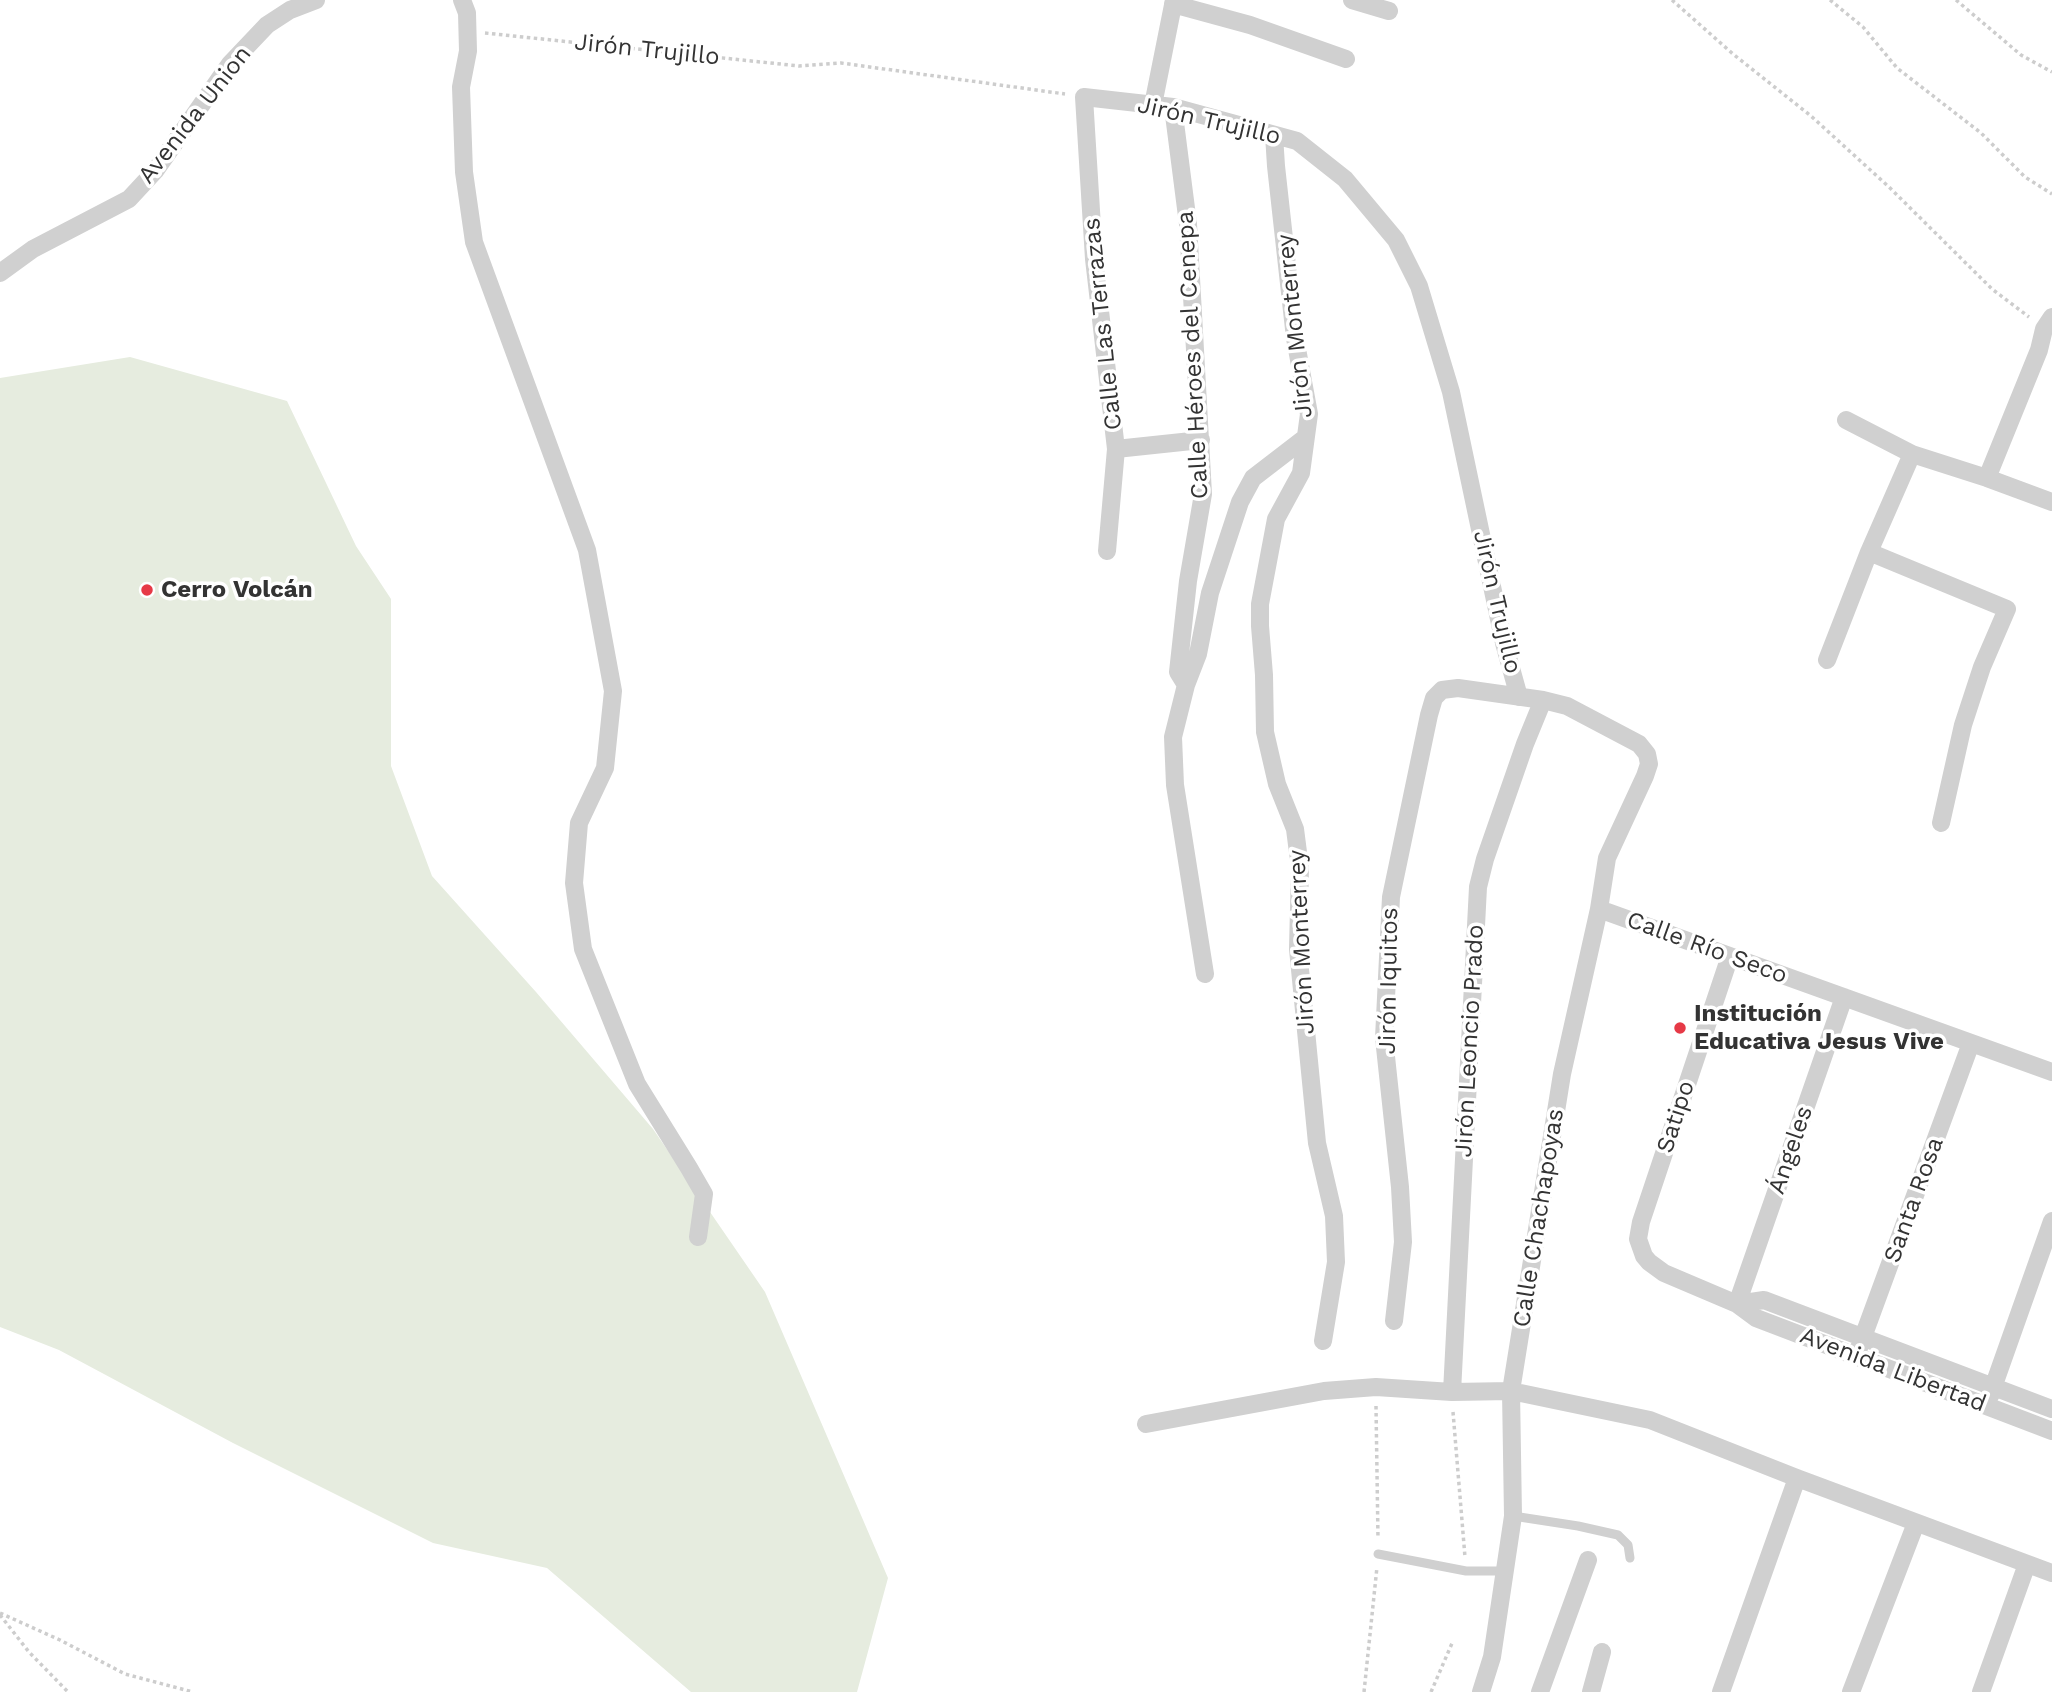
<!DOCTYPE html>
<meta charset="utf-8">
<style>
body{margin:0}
canvas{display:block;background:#fff}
</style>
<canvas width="2052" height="1692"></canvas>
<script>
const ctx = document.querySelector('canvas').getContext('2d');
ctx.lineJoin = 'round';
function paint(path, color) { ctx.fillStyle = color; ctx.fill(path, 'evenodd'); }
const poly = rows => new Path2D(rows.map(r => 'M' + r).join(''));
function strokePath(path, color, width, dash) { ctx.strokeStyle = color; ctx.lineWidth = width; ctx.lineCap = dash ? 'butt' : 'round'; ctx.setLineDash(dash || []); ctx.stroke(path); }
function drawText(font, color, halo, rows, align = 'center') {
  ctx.font = font + ' "Work Sans",sans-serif'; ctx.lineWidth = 7; ctx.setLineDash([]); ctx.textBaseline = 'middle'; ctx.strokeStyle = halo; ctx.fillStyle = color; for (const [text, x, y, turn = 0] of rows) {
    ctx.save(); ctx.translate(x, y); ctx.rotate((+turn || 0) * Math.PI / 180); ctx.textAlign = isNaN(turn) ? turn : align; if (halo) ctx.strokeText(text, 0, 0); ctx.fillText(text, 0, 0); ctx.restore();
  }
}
paint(poly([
 [130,357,287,401,356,546,391,599,391,766,432,876,536,992,653,1129,765,1292,888,1578,857,1692,691,1692,547,1568,433,1543,233,1443,59,1350,0,1327,0,378]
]), '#e6ecdf');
strokePath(poly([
 [1672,0,1733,54,1811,116,1889,187,1992,289,2029,317],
 [1830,0,1863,27,1897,68,1981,133,2025,177,2052,194],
 [1956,0,2021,55,2052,72],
 [485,33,799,66,841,63,1065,94],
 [1376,1406,1378,1539],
 [1453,1412,1465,1557],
 [0,1613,60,1640,125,1674,193,1692],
 [0,1615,29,1652,68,1692],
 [1364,1692,1377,1567],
 [1431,1692,1453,1641]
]), '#cdcdcd', 3.5, [3.5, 3.5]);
strokePath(poly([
 [1513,1516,1578,1526,1618,1535,1628,1545,1630,1558],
 [1378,1554,1466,1571,1506,1571]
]), '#d0d0d0', 9);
strokePath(poly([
 [462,0,467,13,468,51,461,87,464,172,474,242,587,550,613,691,605,768,579,823,574,883,583,949,637,1084,689,1168,704,1194,698,1237],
 [1352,0,1389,11],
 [1173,4,1250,25,1346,59],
 [1153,105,1174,0],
 [1173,107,1188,224,1203,494,1188,581,1178,672,1186,685],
 [1274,135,1276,166,1295,338,1309,414,1301,473,1276,519,1260,604,1260,626,1264,675,1265,732,1277,784,1295,829,1300,868,1298,949,1317,1143,1334,1216,1336,1262,1323,1341],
 [0,273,33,249,129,199,155,171,230,64,267,25,290,10,316,0],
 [1846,420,1912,454,1987,478,2052,502],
 [1116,449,1201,440],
 [1987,478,2039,350,2044,329,2052,317],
 [1107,551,1116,449,1094,259,1084,97,1173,107,1297,141,1345,179,1396,240,1419,286,1451,392,1504,643,1519,697],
 [1869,552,2007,609,1982,667,1963,725,1941,823],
 [1827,660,1869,552,1912,454],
 [1599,909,2052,1072],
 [1730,956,1641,1222,1638,1239,1644,1256,1649,1262,1664,1273,1737,1304,1756,1318,2052,1431],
 [1205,974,1175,785,1173,737,1186,685,1198,654,1210,593,1240,502,1253,478,1305,438],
 [1737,1304,1764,1300,2052,1409],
 [1737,1304,1844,997],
 [1394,1321,1403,1242,1400,1187,1384,1038,1391,897,1429,715,1434,698,1442,690,1458,688,1543,700,1567,706,1639,744,1647,754,1649,764,1645,776,1607,858,1599,909,1562,1074,1511,1391,1513,1516,1492,1657,1481,1692],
 [1859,1348,1971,1043],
 [1452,1392,1478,887,1485,859,1525,744,1543,700],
 [1990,1396,2052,1221],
 [1146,1424,1324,1391,1376,1387,1452,1392,1511,1391,1650,1420,1797,1478,2052,1573],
 [1540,1692,1588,1560],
 [1591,1692,1602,1652],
 [1721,1692,1797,1478],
 [1851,1692,1916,1523],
 [1981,1692,2027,1564]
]), '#d0d0d0', 18);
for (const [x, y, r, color] of [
 [147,590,7,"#e63946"],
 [1680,1028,7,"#e63946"]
]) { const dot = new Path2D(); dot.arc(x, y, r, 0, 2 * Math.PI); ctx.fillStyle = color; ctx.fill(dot); strokePath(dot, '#fff', 2.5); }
drawText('24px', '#333', '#fff', [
 ["Jirón Trujillo",647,50,6],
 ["Avenida Union",195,115,-52],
 ["Jirón Trujillo",1209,121,13],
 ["Calle Las Terrazas",1103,324,-96],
 ["Jirón Monterrey",1295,326,-96],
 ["Calle Héroes del Cenepa",1193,355,-93],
 ["Jirón Trujillo",1497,602,77],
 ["Jirón Monterrey",1302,942,-93],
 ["Calle Río Seco",1707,948,20],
 ["Jirón Iquitos",1389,981,-89],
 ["Jirón Leoncio Prado",1470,1041,-87],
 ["Satipo",1676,1117,-72],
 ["Ángeles",1791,1150,-71],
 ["Santa Rosa",1914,1200,-70],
 ["Calle Chachapoyas",1539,1218,-81],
 ["Avenida Libertad",1893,1370,21]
]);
drawText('bold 24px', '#333', '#fff', [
 ["Cerro Volcán",161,590],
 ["Institución",1694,1014],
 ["Educativa Jesus Vive",1694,1042]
], 'left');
</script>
